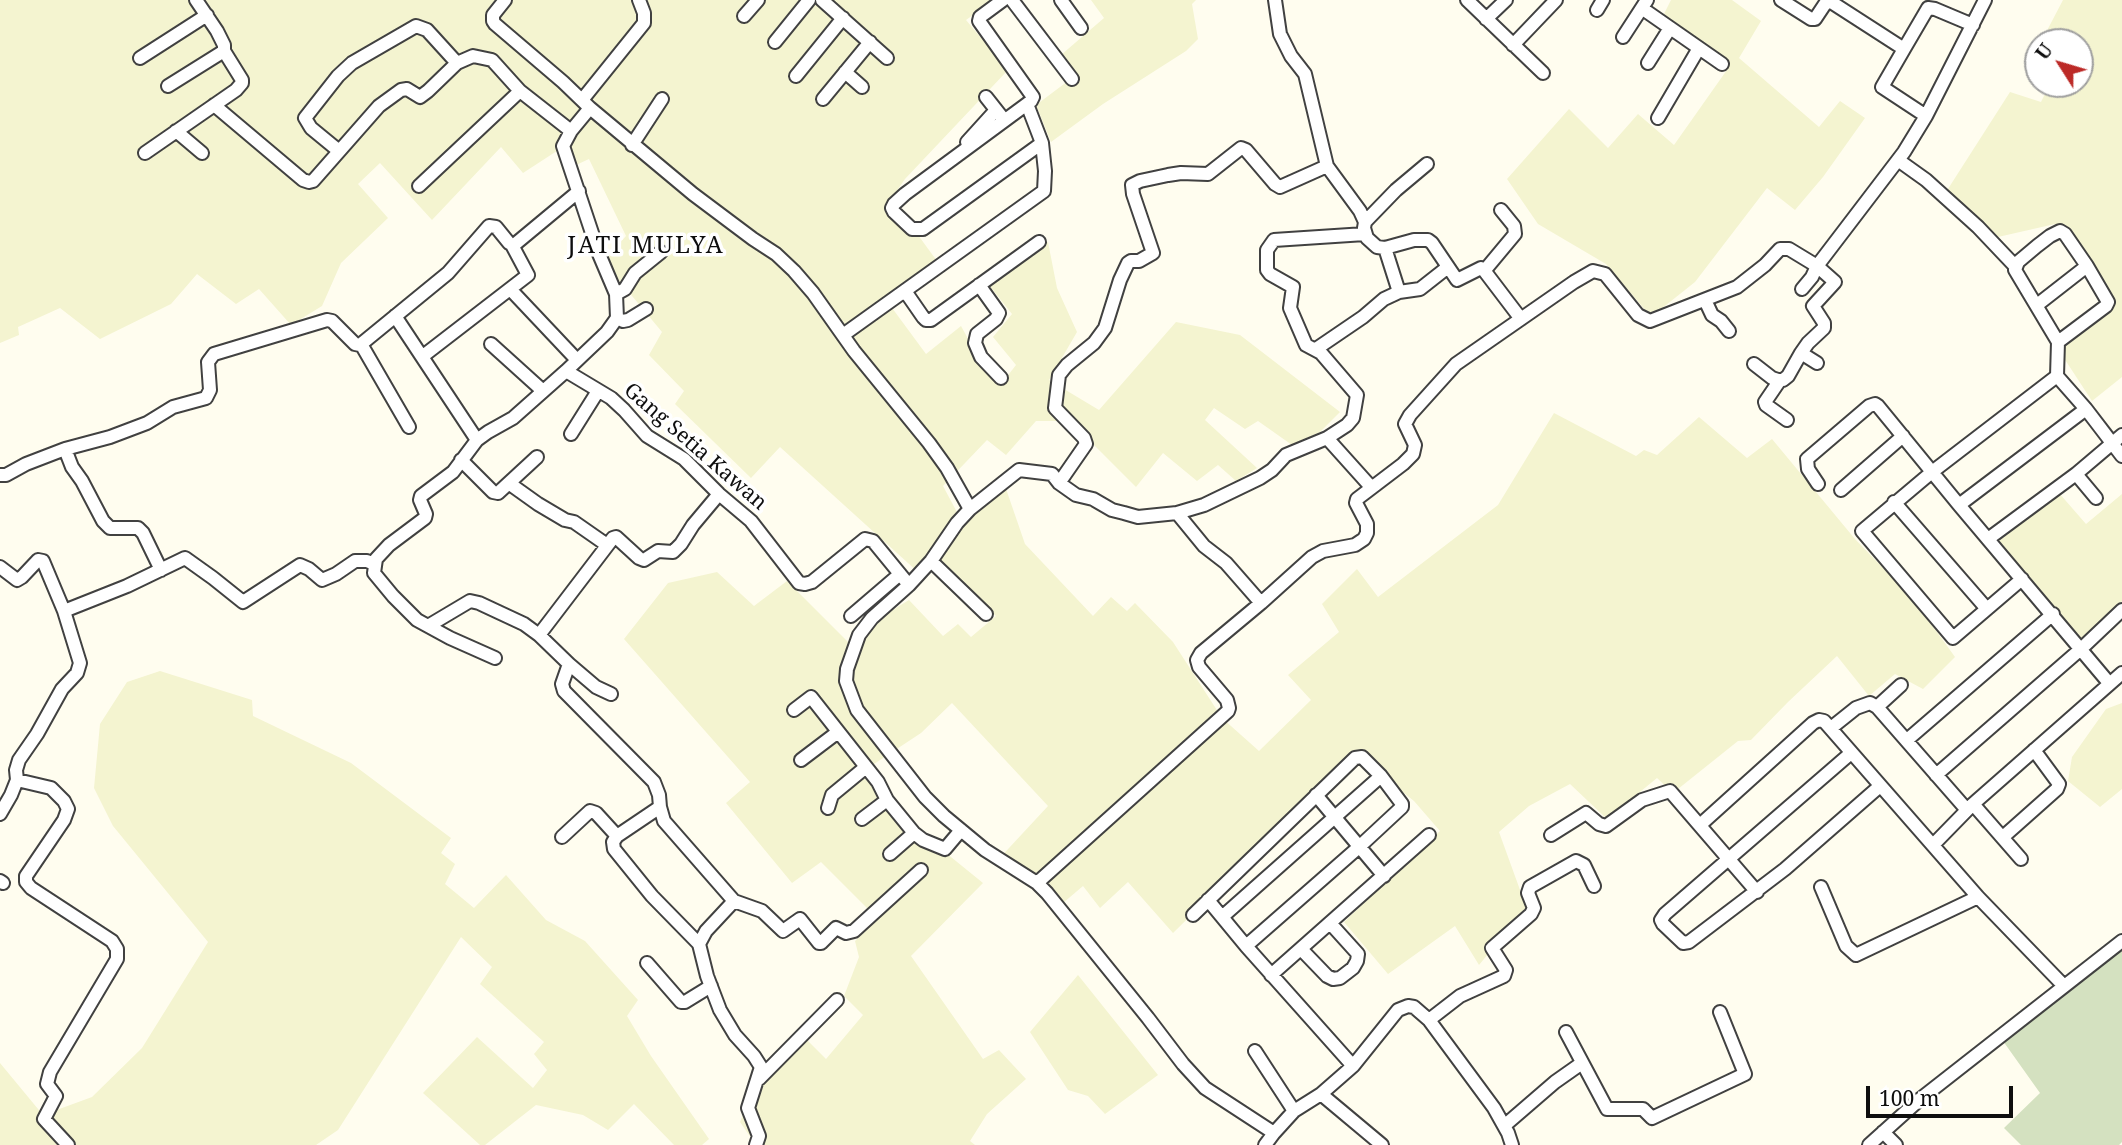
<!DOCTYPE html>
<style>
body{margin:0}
#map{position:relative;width:2122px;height:1145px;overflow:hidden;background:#fffdef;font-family:"Noto Serif",serif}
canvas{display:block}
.north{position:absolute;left:2024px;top:28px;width:70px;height:70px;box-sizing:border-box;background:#fff;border:2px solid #9f9f9f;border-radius:50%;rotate:307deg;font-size:19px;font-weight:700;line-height:28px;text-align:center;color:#0e0e0e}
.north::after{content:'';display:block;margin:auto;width:24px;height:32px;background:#bc2a27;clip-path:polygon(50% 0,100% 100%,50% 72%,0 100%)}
.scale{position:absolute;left:1866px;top:1086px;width:147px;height:32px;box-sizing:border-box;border:4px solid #0e0e0e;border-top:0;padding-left:9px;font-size:21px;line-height:24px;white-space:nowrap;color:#0e0e0e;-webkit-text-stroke:5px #fff;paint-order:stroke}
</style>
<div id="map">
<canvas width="2122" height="1145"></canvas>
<div class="north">U</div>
<div class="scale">100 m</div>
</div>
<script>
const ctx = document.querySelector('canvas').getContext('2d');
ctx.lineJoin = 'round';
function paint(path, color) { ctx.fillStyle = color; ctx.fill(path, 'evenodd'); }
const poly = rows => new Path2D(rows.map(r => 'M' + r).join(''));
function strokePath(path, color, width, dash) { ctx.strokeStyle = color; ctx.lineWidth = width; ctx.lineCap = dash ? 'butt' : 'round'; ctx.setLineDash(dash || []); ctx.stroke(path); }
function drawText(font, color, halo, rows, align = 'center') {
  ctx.font = font + ' "Noto Serif",serif'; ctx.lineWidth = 7; ctx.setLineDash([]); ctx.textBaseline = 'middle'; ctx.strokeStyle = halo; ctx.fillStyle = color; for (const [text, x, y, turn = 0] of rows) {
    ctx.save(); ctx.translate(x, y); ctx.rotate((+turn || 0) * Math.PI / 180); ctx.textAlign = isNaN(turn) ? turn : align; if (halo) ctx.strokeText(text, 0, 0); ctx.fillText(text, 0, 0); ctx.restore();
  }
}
paint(poly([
 [0,0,994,0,966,20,1008,70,905,179,884,209,918,235,937,261,884,297,926,354,961,326,976,353,1002,383,1016,365,993,337,1012,314,988,284,1048,242,1057,288,1077,332,1049,380,1099,410,1176,322,1240,335,1340,412,1320,432,1292,445,1258,421,1245,429,1214,408,1205,420,1257,468,1236,481,1218,465,1197,481,1163,453,1136,487,1070,421,1036,421,1006,455,987,440,943,486,959,516,1004,483,1025,544,1093,616,1111,597,1127,611,1135,603,1173,642,1222,718,1259,751,1311,700,1288,675,1339,632,1322,604,1357,569,1378,597,1498,505,1554,413,1636,456,1644,450,1657,455,1699,417,1747,458,1772,439,1855,539,1914,600,1955,657,1923,689,1895,674,1869,696,1837,656,1788,702,1751,740,1738,741,1673,793,1657,778,1607,819,1570,784,1529,806,1499,832,1532,923,1502,937,1479,965,1455,926,1388,974,1344,922,1440,831,1414,801,1355,754,1173,933,1128,882,1100,908,1083,886,1056,909,1029,881,996,862,1048,806,952,703,921,733,868,768,898,814,983,883,911,956,983,1059,999,1050,1026,1079,987,1114,970,1141,975,1145,756,1145,740,1122,757,1082,803,1036,826,1059,863,1015,844,996,859,957,855,941,878,919,821,862,792,883,726,803,750,782,624,639,668,583,717,572,754,606,787,581,851,645,878,619,909,600,943,636,958,624,971,637,996,616,933,554,919,573,780,447,751,478,675,404,684,391,649,355,662,332,603,261,626,236,589,159,576,165,563,147,523,173,501,147,432,220,380,163,358,184,388,218,341,263,322,306,291,325,259,289,236,304,197,274,171,304,100,339,60,308,18,327,19,335,0,343],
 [1091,0,1196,0,1192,4,1198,39,1186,51,1103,104,1051,142,1036,105,1076,75,1061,55,1104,18],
 [1671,0,1732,0,1761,21,1739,58,1819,127,1840,101,1865,118,1823,177,1795,210,1767,188,1695,282,1651,317,1606,264,1538,224,1507,179,1569,109,1608,148,1638,114,1674,145,1729,67,1662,18],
 [2063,0,2122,0,2122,377,2092,401,2058,349,2109,304,2055,224,1998,237,1946,192,2010,92,2041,102,2050,84,2080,84,2080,42,2041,42],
 [2059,493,2086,524,2122,494,2122,601,2081,642,1996,543],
 [160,671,252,700,253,716,351,763,451,838,441,853,455,864,445,884,474,908,506,875,546,920,585,941,638,1000,627,1016,651,1056,709,1139,702,1145,674,1145,634,1104,608,1130,583,1115,536,1105,485,1145,480,1145,423,1093,477,1037,533,1088,547,1070,534,1054,544,1042,480,984,492,967,461,937,338,1130,316,1145,0,1145,0,1063,43,1115,92,1097,142,1048,208,942,113,826,94,788,100,724,127,682],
 [2122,703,2122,789,2100,807,2068,781,2072,757,2106,709],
 [1078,975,1158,1075,1105,1114,1088,1096,1068,1090,1030,1032]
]), '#f4f4d0');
paint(poly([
 [2122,950,2122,1142,2119,1145,2021,1145,2004,1128,2040,1093,2003,1041]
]), '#d4e1c0');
const minor = poly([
 [505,0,493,15,493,21,495,24,563,82,590,108,571,131,563,146,599,254,616,294,617,318,607,332,566,371,513,418,488,432,477,440,453,472,421,496,420,500,426,514,425,518,389,545,376,559,374,573,393,596,417,620,428,626,470,601,479,603,524,624,539,635,569,664,562,684,564,691,654,782,659,795,660,807,664,821,734,901,706,931,699,944,707,976,720,1010,735,1035,754,1056,761,1067,748,1108,759,1136,756,1145],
 [822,0,887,58],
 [1012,0,1072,79],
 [1061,0,1081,28],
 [1275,0,1280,34,1291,56,1305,74,1327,166,1360,211,1365,222,1364,228,1367,238,1377,247,1385,248,1414,240,1428,240,1432,243,1457,280,1481,268,1483,269,1521,319],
 [1467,0,1543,73],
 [1781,0,1811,19,1815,19,1827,1],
 [1828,0,1904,49,1882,87,1926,116],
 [1643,9,1722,64],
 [1597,10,1603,0],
 [744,16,758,0],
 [1486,19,1506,0],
 [1623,37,1647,0],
 [775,42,809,0],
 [1513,45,1556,0],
 [1904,49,1928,8,1935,9,1973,25],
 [140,58,207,15],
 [1648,63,1670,28],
 [845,72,862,87],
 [796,76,843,18],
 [168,86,224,51],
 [986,97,1001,116],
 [823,99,870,42],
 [582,100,644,23,644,13,639,0],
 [1027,104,905,194,894,204,892,208,894,212,912,229,923,229,1042,143],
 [214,105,303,180,309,182,313,181,379,106,401,90,407,89,420,97,428,91,457,63,473,56,492,60,520,91,571,131],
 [590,108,693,194,753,239,776,254,794,271,813,293,854,351,929,443,947,468,970,509],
 [1658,118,1699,48],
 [176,131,202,153],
 [967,142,996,110],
 [632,145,662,99],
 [339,151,311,128,305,118,338,76,352,63,416,26,427,30,457,63],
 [145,153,236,90,242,83,242,80,224,51,224,45,217,31,196,0],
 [1898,160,1926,180,1978,227,2015,266],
 [419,186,520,91],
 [1365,222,1396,190,1427,164],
 [1385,248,1399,292],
 [1485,270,1515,234,1514,226,1501,210],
 [979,285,999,313,996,319,977,334,975,343,981,357,1001,378],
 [510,289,577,360],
 [1802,289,1812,277,1817,266,1904,152,1926,116,1985,0],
 [905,291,923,317,926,320,931,320,1039,242],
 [616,294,625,289,635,273,661,252],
 [1705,300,1712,315,1721,321,1729,331],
 [2037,305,2087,266],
 [395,316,477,440],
 [617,318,623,321,628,320,646,309],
 [843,335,1044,191,1045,171,1042,143,1027,104,1031,101,1033,97,979,21,980,17,1003,0],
 [2058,342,2106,306,2108,302,2087,266,2065,234,2060,231,2050,236,2037,246,2018,262,2015,270,2058,342,2057,376,2086,409,2122,456],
 [361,344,409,427],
 [491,344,543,391],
 [1316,349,1363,317,1384,299,1399,292,1420,289,1448,267],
 [423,356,528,275,512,245],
 [1754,364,1772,378,1778,380,1783,380,1788,376,1801,353],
 [566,371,611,398,624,410,647,436,684,459,719,494,751,521,799,583,805,584,812,582,865,539,873,541,909,585],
 [1780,380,1765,402,1766,405,1787,420],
 [571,434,598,391],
 [1327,438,1371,487],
 [461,460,493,492,498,493,537,457],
 [2076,474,2096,498],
 [0,475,6,475,26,464,65,449],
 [1059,483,1086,444,1084,438,1055,408,1059,375,1067,365,1094,343,1105,328,1120,280,1128,263,1131,261,1139,261,1153,253,1133,194,1132,185,1140,181,1168,175,1181,173,1208,174,1241,148,1246,150,1275,184,1280,187,1327,166],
 [510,484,538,504,565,520,574,522,607,545],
 [1818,484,1808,469,1807,459,1869,406,1875,404,1878,406,1959,505,2109,683],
 [1841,490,1903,436],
 [1894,502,1987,609],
 [1959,505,2086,409],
 [1177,513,1204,546,1226,563,1261,603],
 [1988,539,2076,474,2122,435],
 [931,561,986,614],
 [0,567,17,580,22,577,38,560,43,561,64,611,80,663,77,673,62,689,37,734,19,760,16,770,17,780,11,795,0,814],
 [161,570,143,533,138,528,110,528,103,521,82,481,72,467,65,449,110,437,147,423,173,407,206,398,210,390,208,362,214,354,327,320,332,321,355,344,360,345,448,273,489,226,496,227,509,243,514,245,579,191],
 [2022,579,1953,638,1862,531,1932,472,2057,376],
 [64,611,127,586,185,558,213,578,243,602,300,565,309,569,322,580,336,574,355,561,367,561,374,564],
 [851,616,900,574],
 [428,626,450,638,495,658],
 [539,635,613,538,616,537,639,558,644,560,658,551,673,552,681,544,693,525,719,494],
 [569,664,596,687,611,694],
 [1877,707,1901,685],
 [794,710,811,697,878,782,887,800,914,833,923,840,945,849,961,830],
 [1831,728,1856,708,1870,703,1877,707,1967,810],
 [1907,740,2053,614],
 [1851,753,1665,914,1661,920,1663,924,1683,943,1689,942,1785,869,1880,786],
 [801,760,838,732],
 [1936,775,2082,648,2122,610],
 [17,780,51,788,64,801,68,809,64,820,26,876,26,882,31,888,112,941,117,949,117,959,50,1072,47,1084,56,1096,44,1119,68,1145],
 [1316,795,1384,876],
 [1973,804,2021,859],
 [828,808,832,795,866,767],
 [862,819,887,800],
 [1700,825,1813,723,1819,720,1824,721,1978,897,2064,986],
 [1551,835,1586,813,1599,824,1606,826,1642,800,1670,791,1757,892],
 [617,836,613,842,614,849,652,896,699,944],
 [562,837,590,811,596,813,617,836,660,807],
 [2003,837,2057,789,2059,784,2034,750],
 [1933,845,1973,804,2122,673],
 [890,854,914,833],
 [0,881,3,883],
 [1037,883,985,850,944,816,925,797,857,710,846,681,847,669,859,635,872,618,909,585,931,561,957,523,970,509,1019,470,1052,474,1059,483,1076,495,1093,499,1112,510,1124,513,1138,517,1177,513,1204,505,1260,478,1272,470,1286,455,1327,438,1347,425,1353,418,1357,395,1321,353,1306,345,1290,308,1293,287,1270,274,1267,270,1267,250,1274,240,1365,234],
 [1821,887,1846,946,1856,955,1978,897],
 [1208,900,1246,946,1353,1066],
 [734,901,762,911,783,931,800,919,819,943,821,943,836,928,846,933,854,931,921,870],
 [1193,915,1355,758,1362,757,1381,776,1402,804,1402,807,1359,847,1246,946],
 [1222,917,1381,776],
 [1301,949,1327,976,1333,979,1340,978,1353,968,1357,961,1358,954,1330,923],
 [647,963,681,1002,685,1002,711,986],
 [1271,975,1429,835],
 [1429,1020,1460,996,1504,976,1506,970,1492,948,1531,914,1534,908,1528,893,1530,887,1576,861,1584,865,1594,886],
 [1566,1032,1607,1109,1643,1109,1652,1118,1745,1074,1720,1012],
 [1255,1051,1294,1111],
 [759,1079,837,1000],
 [1321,1094,1382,1145],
 [1504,1126,1555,1082,1582,1063],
 [1883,1132,1896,1145],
 [1265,1145,1274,1133],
 [1512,1145,1508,1133,1494,1108,1429,1020,1414,1007,1408,1006,1398,1010,1353,1066,1321,1094,1294,1111,1274,1133,1205,1088,1183,1064,1148,1018,1047,893,1037,883,1228,711,1229,708,1227,700,1199,667,1197,660,1201,653,1261,603,1312,557,1323,551,1355,545,1364,539,1367,533,1367,524,1356,503,1357,499,1403,464,1413,454,1415,445,1405,424,1410,415,1456,364,1574,282,1593,271,1605,274,1638,315,1650,321,1737,287,1765,265,1780,249,1789,249,1817,266,1835,282,1813,306,1824,323,1824,328,1808,343,1801,353,1817,363],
 [1869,1145,1919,1100,2122,941]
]);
strokePath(minor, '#414141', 16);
strokePath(minor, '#fff', 12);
drawText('21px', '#0e0e0e', '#fff', [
 ["Gang Setia Kawan",695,447,41]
]);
ctx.letterSpacing = '2px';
drawText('24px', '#0e0e0e', '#fff', [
 ["JATI MULYA",646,246]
]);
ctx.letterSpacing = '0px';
</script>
